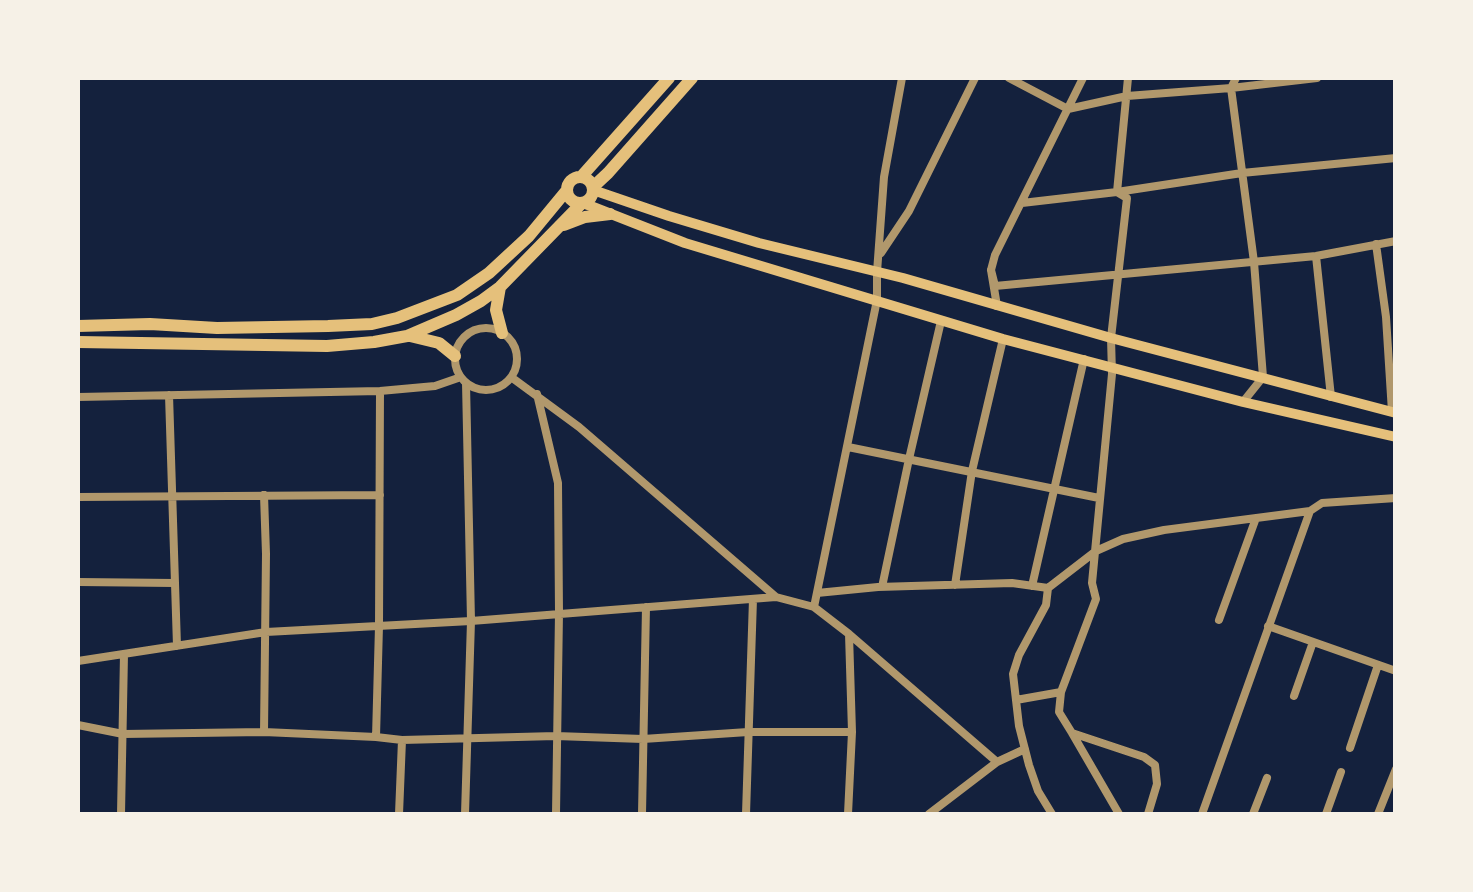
<!DOCTYPE html>
<style>
body{margin:0}
#map{position:relative;width:1473px;height:892px;overflow:hidden;background:#14213d;font-family:Inter,sans-serif}
canvas{display:block}
.frame{position:absolute;inset:0;border:80px solid #f6f1e7;pointer-events:none}
</style>
<div id="map">
<canvas width="1473" height="892"></canvas>
<div class="frame"></div>
</div>
<script>
const ctx = document.querySelector('canvas').getContext('2d');
ctx.lineJoin = 'round';
const poly = rows => new Path2D(rows.map(r => 'M' + r).join(''));
function strokePath(path, color, width, dash) { ctx.strokeStyle = color; ctx.lineWidth = width; ctx.lineCap = dash ? 'butt' : 'round'; ctx.setLineDash(dash || []); ctx.stroke(path); }
strokePath(poly([
 [1009,78,1068,109,1127,96,1231,88,1317,78],
 [1128,78,1117,192,1127,198,1111,338,1112,374,1092,583,1096,599,1061,692,1059,712,1072,733,1144,757,1155,765,1157,784,1148,814],
 [1236,78,1231,88,1254,262,1263,377,1243,402],
 [1022,203,1117,192,1242,173,1396,158],
 [1376,244,1386,317,1392,412],
 [881,253,909,211,975,78],
 [1316,256,1331,397],
 [991,270,995,255,1083,78],
 [997,306,991,270,995,286,1316,256,1396,241],
 '455 359a31 31 0 1 1 62 0a31 31 0 1 1-62 0Z',
 [511,377,579,427,776,597,814,607,849,634,852,732,848,814],
 [537,394,558,483,559,613,556,814],
 [169,395,177,646],
 [78,397,380,391,435,386,461,377],
 [848,447,1099,498],
 [264,495,266,554,264,732],
 [78,497,380,495],
 [78,582,174,583],
 [955,585,972,471,1003,339],
 [1032,586,1084,359],
 [882,587,909,459,941,321],
 [817,593,878,587,1012,583,1048,588],
 [814,607,877,300,877,272,884,177,902,78],
 [1219,620,1256,518],
 [1268,626,1396,671],
 [849,634,997,762,929,814],
 [78,661,266,632,471,621,776,597],
 [1294,696,1313,642],
 [1016,700,1061,692],
 [78,725,123,734,264,732,376,737,402,740,556,736,643,739,748,732,852,732],
 [1072,733,1119,814],
 [376,737,379,626,380,391],
 [1350,748,1378,665],
 [997,762,1025,749],
 [121,814,124,654],
 [399,814,402,740],
 [465,814,471,621,466,383],
 [642,814,646,607],
 [746,814,753,599],
 [1052,814,1038,791,1029,765,1019,726,1013,674,1019,655,1046,605,1048,588,1096,551,1123,539,1164,530,1310,511,1322,503,1396,498],
 [1202,814,1310,511],
 [1253,814,1267,778],
 [1326,814,1341,772],
 [1378,814,1396,769]
]), '#b1986c', 8);
strokePath(poly([
 [593,190,669,216,759,243,903,278,1111,338,1396,413],
 [583,203,685,243,1003,339,1243,402,1396,437]
]), '#e5c07b', 10);
strokePath(poly([
 '567 190a13 13 0 1 1 26 0a13 13 0 1 1-26 0Z',
 [581,177,669,78],
 [593,187,608,173,692,78],
 [564,225,585,217,610,214],
 [500,287,496,310,502,333],
 [78,326,150,324,217,328,328,326,372,324,397,318,457,295,489,273,529,236,567,190],
 [410,336,439,343,455,356],
 [78,342,327,346,374,342,407,336,456,315,481,301,500,287,581,204]
]), '#e5c07b', 12);
</script>
